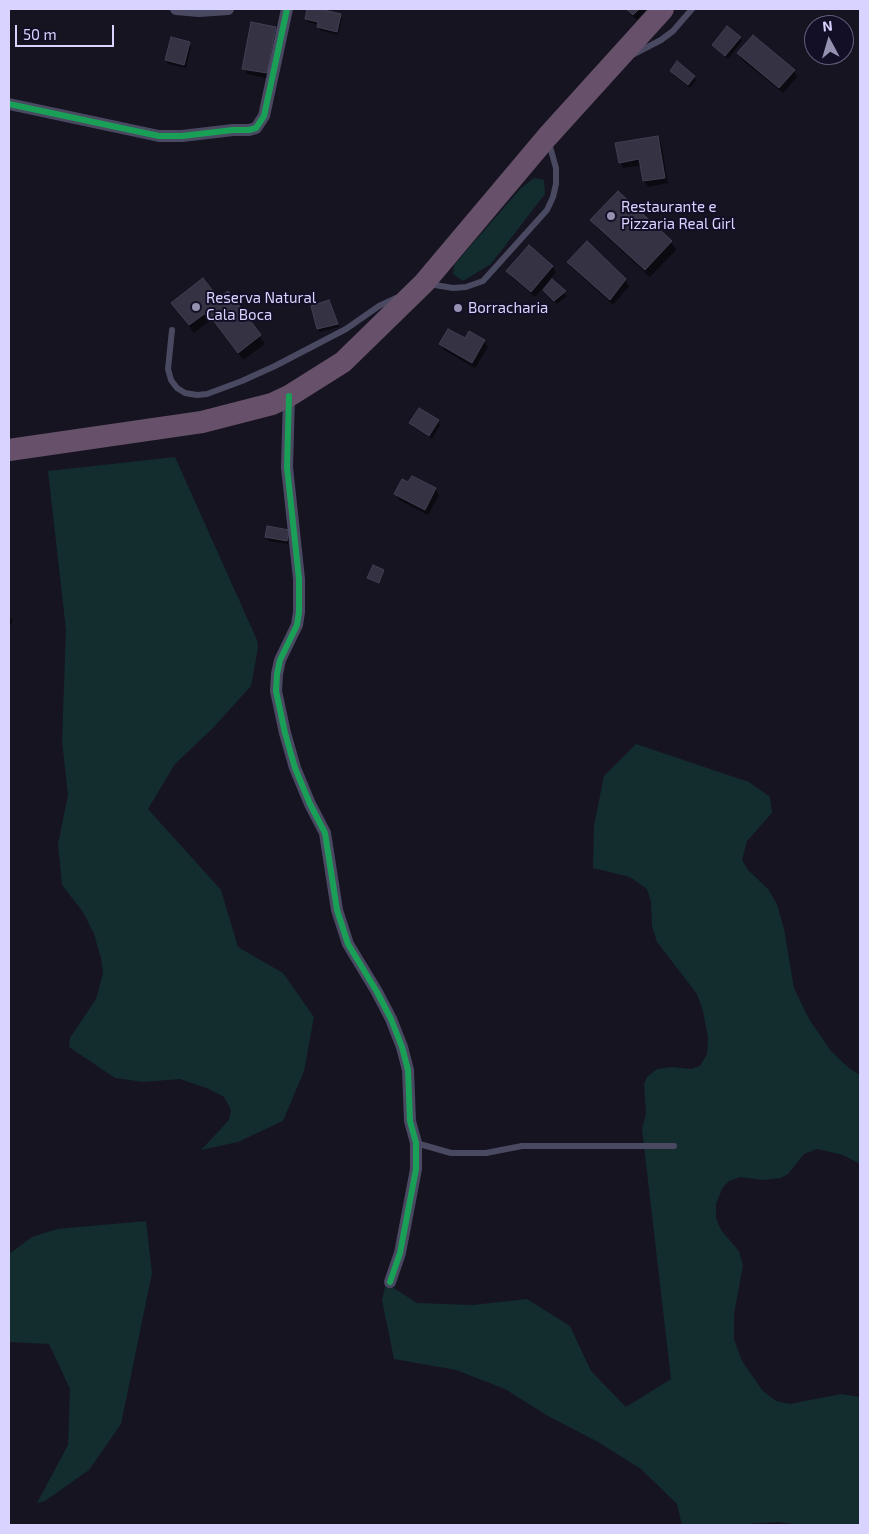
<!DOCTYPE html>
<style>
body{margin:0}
#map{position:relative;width:869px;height:1534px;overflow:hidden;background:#161421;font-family:"Exo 2",sans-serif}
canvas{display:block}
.frame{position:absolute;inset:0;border:10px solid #d9d4ff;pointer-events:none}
.north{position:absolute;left:804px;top:15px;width:50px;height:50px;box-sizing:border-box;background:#130f26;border:1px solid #625e7d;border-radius:50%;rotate:354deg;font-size:14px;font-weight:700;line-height:20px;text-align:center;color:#d9d4ff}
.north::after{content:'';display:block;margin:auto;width:18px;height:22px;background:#9591b1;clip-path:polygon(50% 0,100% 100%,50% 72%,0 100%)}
.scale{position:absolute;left:15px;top:25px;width:99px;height:22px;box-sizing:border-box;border:2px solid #d9d4ff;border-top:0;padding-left:6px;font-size:15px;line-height:18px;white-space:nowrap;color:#d9d4ff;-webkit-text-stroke:4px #130f26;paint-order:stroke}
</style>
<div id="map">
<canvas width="869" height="1534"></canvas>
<div class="frame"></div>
<div class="north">N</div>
<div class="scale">50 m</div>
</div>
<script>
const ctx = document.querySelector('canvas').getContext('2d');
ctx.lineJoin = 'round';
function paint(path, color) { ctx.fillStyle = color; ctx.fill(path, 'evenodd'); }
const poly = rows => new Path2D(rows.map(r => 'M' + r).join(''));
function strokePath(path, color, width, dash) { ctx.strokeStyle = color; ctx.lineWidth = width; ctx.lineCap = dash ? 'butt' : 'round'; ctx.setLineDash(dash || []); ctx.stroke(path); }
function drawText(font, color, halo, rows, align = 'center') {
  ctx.font = font + ' "Exo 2",sans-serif'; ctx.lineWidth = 4; ctx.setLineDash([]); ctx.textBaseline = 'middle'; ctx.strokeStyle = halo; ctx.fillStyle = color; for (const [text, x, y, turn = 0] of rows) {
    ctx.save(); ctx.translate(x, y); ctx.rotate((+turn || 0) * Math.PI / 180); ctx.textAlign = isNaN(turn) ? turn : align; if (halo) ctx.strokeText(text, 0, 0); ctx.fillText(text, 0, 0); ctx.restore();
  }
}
paint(poly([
 [534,178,544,180,545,194,491,264,463,281,453,274,454,265,521,188],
 [175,457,257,640,258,648,251,686,213,728,175,764,148,809,221,890,238,947,283,973,314,1017,304,1071,283,1121,238,1142,201,1150,229,1120,231,1110,224,1097,209,1089,180,1079,144,1082,115,1078,69,1047,70,1038,96,999,103,973,101,958,94,934,83,912,62,885,58,844,68,795,62,741,66,630,48,471],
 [636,744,749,782,770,797,772,813,747,841,742,860,748,870,768,889,777,904,784,929,794,988,809,1019,831,1051,849,1068,860,1075,860,1164,843,1155,817,1149,804,1154,788,1174,781,1178,763,1180,740,1177,729,1181,723,1187,716,1204,716,1218,721,1230,739,1251,743,1265,734,1315,734,1339,742,1361,763,1391,776,1401,790,1404,841,1394,860,1397,860,1525,801,1525,778,1522,734,1525,682,1525,677,1504,641,1469,598,1442,548,1416,505,1389,456,1370,394,1359,382,1300,386,1283,417,1303,473,1305,527,1299,570,1326,591,1371,626,1407,671,1379,642,1129,646,1114,644,1084,647,1077,657,1069,672,1067,691,1069,700,1066,707,1054,708,1038,703,1011,697,994,657,942,652,926,651,902,647,889,630,877,593,868,594,825,604,776],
 [146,1221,152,1273,121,1424,89,1470,45,1501,37,1503,68,1445,70,1389,49,1344,9,1342,9,1254,32,1237,57,1229]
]), '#132c2d');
paint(poly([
 [309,9,340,15,342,19,338,35,320,30,318,25,308,22,306,19],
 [624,9,647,9,637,20],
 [275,28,278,34,270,79,247,74,244,68],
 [740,37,742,41,728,59,713,45],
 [189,43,191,47,186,68,168,64,166,60],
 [739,54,794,71,797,77,783,93,742,60],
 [671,71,694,76,696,80,690,88,673,75],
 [658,137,661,143,668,183,648,187,644,181,642,165,623,168,620,162],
 [592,220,671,242,676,250,650,277,597,228],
 [568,262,625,280,629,286,613,305,572,268],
 [552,266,556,272,535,297,511,277,508,271],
 [552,281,567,296,557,304,544,290],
 [228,293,265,344,243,360,212,319,194,333,178,311,218,300],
 [330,305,339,327,320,332,318,329],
 [465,340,484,341,488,347,475,368,444,350,440,344],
 [438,421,440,425,432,439,413,427,410,423],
 [409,484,435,489,439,495,428,515,399,500,396,494],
 [290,534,288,544,269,541,266,537],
 [384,571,380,583,369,578],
 [9,616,13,621,9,627]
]), '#0007');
const building = poly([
 [307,9,320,9,341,14,337,32,317,27,318,22,305,19,307,9],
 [626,9,639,9,633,15,626,9],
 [251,22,276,27,267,73,242,69,251,22],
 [727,26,741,37,725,56,712,45,727,26],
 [753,35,795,70,779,88,737,53,753,35],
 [171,37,190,42,184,65,165,60,171,37],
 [677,61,695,76,688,85,670,71,677,61],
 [658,136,665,178,643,181,639,159,619,163,615,143,658,136],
 [618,191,672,241,645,270,590,220,618,191],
 [587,241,626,279,610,300,567,262,587,241],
 [529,245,553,266,531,292,506,271,529,245],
 [203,278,218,298,228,291,261,335,238,353,207,312,189,325,171,303,203,278],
 [552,279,566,291,554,301,543,290,552,279],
 [329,300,338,324,317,329,311,306,329,300],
 [448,329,465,338,469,331,485,340,472,363,439,344,448,329],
 [419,408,439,420,429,436,409,423,419,408],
 [412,476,436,488,425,510,394,494,402,479,408,482,412,476],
 [267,526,289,530,287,541,265,537,267,526],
 [373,565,384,570,379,583,367,578,373,565]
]);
paint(building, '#343243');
strokePath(building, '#433f54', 1);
strokePath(poly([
 [634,54,661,40,673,31,692,9],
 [429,284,453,288,466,287,483,281,547,210,553,197,556,184,556,168,549,143],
 [172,330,168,369,171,380,177,388,185,393,197,395,207,394,242,381,275,366,346,329,379,306,396,298],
 [416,1143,451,1153,486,1153,522,1146,674,1146]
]), '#4a4962', 6);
strokePath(poly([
 [176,9,199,11,228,9],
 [9,104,159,136,182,136,233,130,249,130,256,128,264,116,287,9],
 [289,396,287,467,299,579,299,612,297,625,280,660,277,674,276,691,285,733,295,768,310,804,325,833,337,910,348,944,377,992,391,1019,402,1047,408,1070,410,1121,416,1143,416,1169,400,1253,390,1282]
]), '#4a4962', 12);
strokePath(poly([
 [9,450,202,422,272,404,289,396,343,362,424,283,547,137,663,9]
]), '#67516a', 22);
strokePath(poly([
 [9,104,159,136,182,136,233,130,249,130,256,128,264,116,287,9],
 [289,396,287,467,299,579,299,612,297,625,280,660,277,674,276,691,285,733,295,768,310,804,325,833,337,910,348,944,377,992,391,1019,402,1047,408,1070,410,1121,416,1143,416,1169,400,1253,390,1282]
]), '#1a9f57', 6);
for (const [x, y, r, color] of [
 [611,216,5,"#9591b1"],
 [196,307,5,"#9591b1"],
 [458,308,5,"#9591b1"]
]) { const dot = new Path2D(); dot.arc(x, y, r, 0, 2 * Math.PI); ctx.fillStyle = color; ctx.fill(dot); strokePath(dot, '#130f26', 2); }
drawText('15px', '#d9d4ff', '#130f26', [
 ["Restaurante e",621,207],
 ["Pizzaria Real Girl",621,224],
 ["Reserva Natural",206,298],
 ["Cala Boca",206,315],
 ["Borracharia",468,308]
], 'left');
</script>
